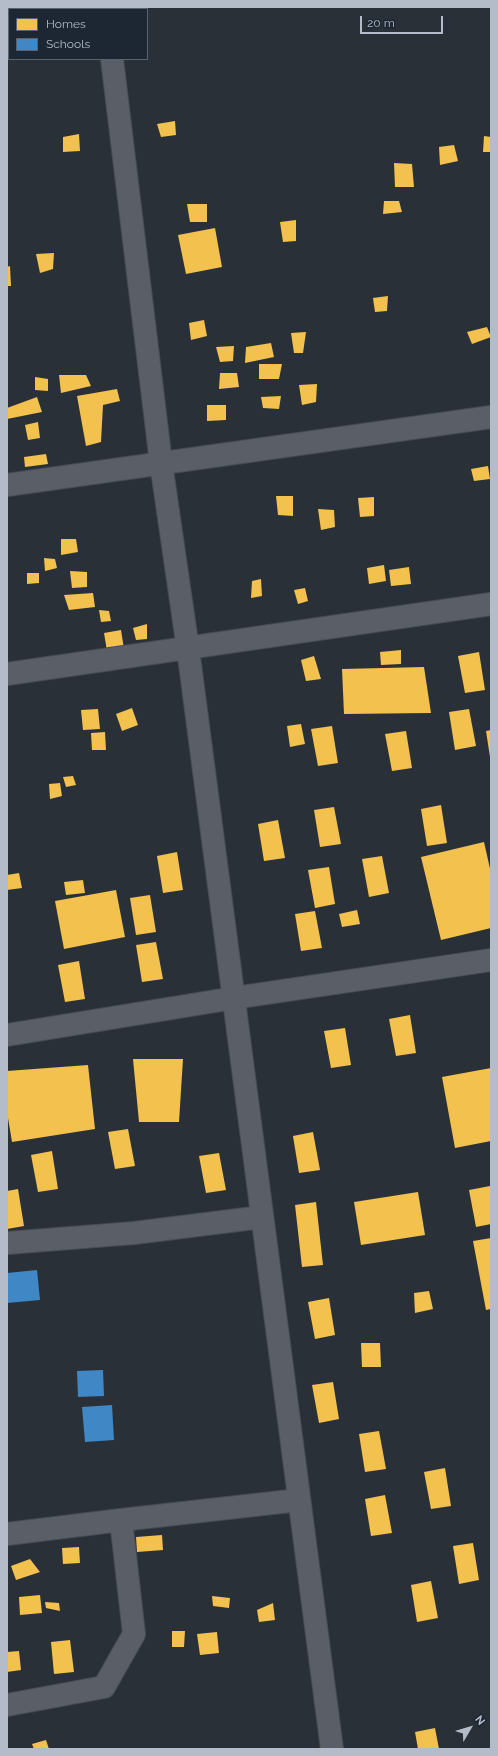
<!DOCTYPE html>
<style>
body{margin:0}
#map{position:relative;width:498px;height:1756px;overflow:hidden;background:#2a3038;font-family:Raleway,sans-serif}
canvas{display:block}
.frame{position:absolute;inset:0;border:8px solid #b4bcc9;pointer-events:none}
.legend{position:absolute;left:8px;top:8px;width:140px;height:52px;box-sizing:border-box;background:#1d2633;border:1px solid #59626f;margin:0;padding:5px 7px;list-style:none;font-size:12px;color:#b4bcc9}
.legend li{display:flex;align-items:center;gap:8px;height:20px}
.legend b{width:20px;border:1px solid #59626f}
.north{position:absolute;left:450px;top:1708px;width:40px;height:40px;-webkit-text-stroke:3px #1d2633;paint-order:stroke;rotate:52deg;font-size:11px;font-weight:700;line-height:16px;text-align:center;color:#b4bcc9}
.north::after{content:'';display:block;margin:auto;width:14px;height:18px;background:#b4bcc9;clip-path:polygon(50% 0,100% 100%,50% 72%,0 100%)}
.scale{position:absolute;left:360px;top:16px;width:83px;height:18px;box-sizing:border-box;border:2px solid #b4bcc9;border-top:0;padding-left:5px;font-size:12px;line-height:14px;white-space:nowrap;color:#b4bcc9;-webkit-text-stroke:3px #1d2633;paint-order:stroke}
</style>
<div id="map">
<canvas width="498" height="1756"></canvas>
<div class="frame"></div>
<ul class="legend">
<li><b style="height:11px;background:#f2c14e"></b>Homes</li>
<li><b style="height:11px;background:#3f88c5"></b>Schools</li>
</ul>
<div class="north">N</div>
<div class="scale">20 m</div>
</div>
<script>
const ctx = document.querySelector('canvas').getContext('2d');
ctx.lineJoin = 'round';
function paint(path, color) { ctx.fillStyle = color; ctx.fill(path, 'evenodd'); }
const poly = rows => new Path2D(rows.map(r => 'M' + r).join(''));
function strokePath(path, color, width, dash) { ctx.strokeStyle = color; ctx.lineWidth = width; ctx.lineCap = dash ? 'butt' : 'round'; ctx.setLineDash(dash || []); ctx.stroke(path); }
paint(poly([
 [175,121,176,135,161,137,157,124],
 [79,134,80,151,63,152,63,137],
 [484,136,491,137,491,152,483,152],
 [454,145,458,161,440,165,439,147],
 [394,163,412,164,414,187,395,187],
 [384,201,399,201,402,212,383,214],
 [187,204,207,204,207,222,190,222],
 [296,220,296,241,283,242,280,222],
 [215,228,222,267,186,274,178,235],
 [54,253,53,269,40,273,36,254],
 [10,266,11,286,7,286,7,267],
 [388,296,387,311,375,312,373,298],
 [204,320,207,336,191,340,189,323],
 [487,327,491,337,472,344,467,332],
 [306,332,303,353,294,353,291,333],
 [271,343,274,357,245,363,246,347],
 [234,346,233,361,220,362,216,347],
 [259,364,282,364,279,379,259,379],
 [220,373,237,373,239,387,219,389],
 [59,375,86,375,91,386,61,393],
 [35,377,48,379,48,391,35,390],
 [317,384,316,402,302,405,299,385],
 [117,389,120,401,103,405,101,442,86,446,77,396],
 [281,396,279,409,263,408,261,397],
 [37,397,42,412,7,419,7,408],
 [207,405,226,405,226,420,207,421],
 [38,422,40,438,28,440,25,425],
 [46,454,48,464,25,467,24,457],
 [488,466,490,479,474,481,471,469],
 [276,496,293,496,293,516,278,515],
 [374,497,374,516,360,517,358,498],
 [318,509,334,510,335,527,321,530],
 [61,539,76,539,78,552,61,555],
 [44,558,55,559,57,568,45,571],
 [384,565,386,581,369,584,367,568],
 [409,567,411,584,391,586,389,570],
 [70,571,87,572,87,587,72,588],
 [27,573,39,573,39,583,27,584],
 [261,579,262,596,251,598,252,581],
 [305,588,308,601,298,604,294,590],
 [93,593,95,607,69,610,64,595],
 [99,610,109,611,111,621,101,622],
 [147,624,147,639,136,640,133,628],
 [121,630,124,649,107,651,104,633],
 [401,650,401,664,381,665,380,652],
 [479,652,485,690,465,693,458,656],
 [314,656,321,679,306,681,301,660],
 [424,667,431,713,344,714,342,669],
 [132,708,138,725,122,731,116,714],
 [98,709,100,729,83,730,81,710],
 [469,709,476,746,455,750,449,712],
 [301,724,305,744,290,747,287,726],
 [332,726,338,763,318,766,311,729],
 [491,730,491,757,490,757,486,731],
 [406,731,412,768,392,771,385,734],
 [105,732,106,750,92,750,91,733],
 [73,776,76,785,66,787,63,777],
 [60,783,62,796,50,799,49,784],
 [441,805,447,843,427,846,421,809],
 [334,807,341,844,320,847,314,810],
 [278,820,285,858,264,861,258,824],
 [484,842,491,873,491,928,441,940,421,857],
 [177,852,183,890,163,893,157,856],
 [382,856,389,893,369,897,362,859],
 [329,867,335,904,315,908,308,870],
 [19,873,22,888,7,890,7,875],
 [83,880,85,893,66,895,64,882],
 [116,890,125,937,64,949,55,901],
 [150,895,156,932,136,935,130,898],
 [357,910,360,924,342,927,339,914],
 [315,911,322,948,301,951,295,914],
 [156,942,163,979,142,982,136,945],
 [79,961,85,999,65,1002,58,965],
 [410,1015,416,1053,396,1056,389,1019],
 [345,1028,351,1065,331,1068,324,1031],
 [133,1059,183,1059,179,1122,139,1122],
 [88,1065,95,1129,12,1142,7,1112,7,1071],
 [491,1068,491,1141,455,1148,442,1077],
 [128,1129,135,1166,115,1169,108,1132],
 [313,1132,320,1170,299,1173,293,1136],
 [52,1151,58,1189,38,1192,31,1155],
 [219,1153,226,1190,206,1193,199,1156],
 [490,1186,491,1224,476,1227,469,1190],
 [18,1189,24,1226,7,1229,7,1191],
 [418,1192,425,1235,361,1245,354,1202],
 [316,1202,323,1265,302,1267,295,1205],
 [491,1238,491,1309,486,1310,473,1241],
 [429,1291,433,1309,415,1313,414,1293],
 [329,1298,335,1335,315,1339,308,1302],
 [361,1343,380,1343,381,1367,362,1367],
 [333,1382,339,1419,319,1423,312,1385],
 [379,1431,386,1469,365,1472,359,1434],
 [445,1468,451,1506,431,1509,424,1472],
 [385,1495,392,1533,371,1536,365,1499],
 [162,1535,163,1550,137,1552,136,1537],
 [473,1543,479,1580,459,1584,453,1546],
 [79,1547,80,1563,63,1564,62,1548],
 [30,1559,40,1572,16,1580,11,1566],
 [431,1581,438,1618,417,1622,411,1585],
 [40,1595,42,1613,20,1615,19,1597],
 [212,1596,230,1598,229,1608,213,1606],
 [45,1602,59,1603,60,1611,46,1608],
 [273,1603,275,1620,259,1622,257,1610],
 [172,1631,185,1631,184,1647,172,1647],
 [217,1632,219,1653,200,1655,197,1634],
 [70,1640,74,1672,54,1674,51,1642],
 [19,1651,21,1670,7,1672,7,1652],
 [435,1728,439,1749,418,1749,415,1732],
 [46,1740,49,1749,34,1749,32,1744]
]), '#f2c14e');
paint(poly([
 [37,1270,40,1300,7,1303,7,1273],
 [103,1370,104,1396,78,1397,77,1371],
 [112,1405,114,1440,85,1442,82,1407]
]), '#3f88c5');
const street = poly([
 [105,7,106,9],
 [112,59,161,463,188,649,332,1749],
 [7,485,491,417],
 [7,674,491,604],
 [7,1035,234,998,491,960],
 [7,1243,134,1233,262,1217],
 [7,1534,121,1520,299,1500],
 [7,1705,104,1687,134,1634,121,1520]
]);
strokePath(street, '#484c53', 24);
strokePath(street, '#5a5e66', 22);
</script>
